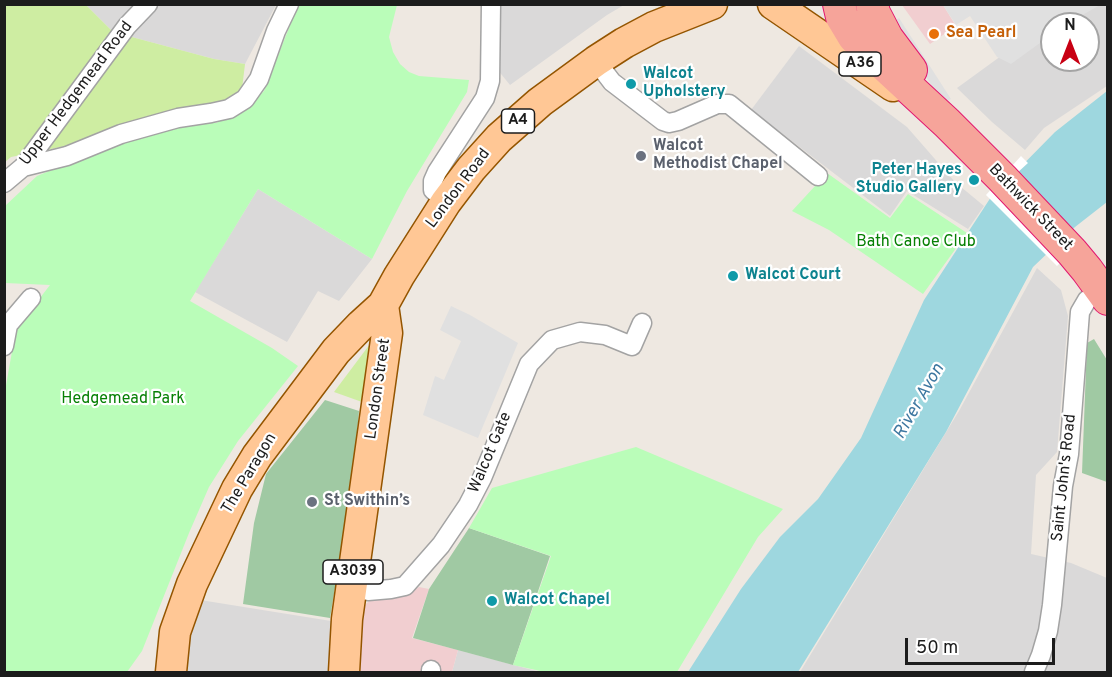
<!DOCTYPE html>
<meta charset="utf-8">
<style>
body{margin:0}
#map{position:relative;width:1112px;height:677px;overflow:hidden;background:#eee8e1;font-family:Overpass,sans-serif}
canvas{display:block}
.frame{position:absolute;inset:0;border:6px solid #1c1c1c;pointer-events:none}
.north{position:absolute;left:1040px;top:12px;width:60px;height:60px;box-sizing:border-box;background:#fff;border:2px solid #a4a4a4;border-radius:50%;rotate:0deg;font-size:16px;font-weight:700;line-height:24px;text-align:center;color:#1c1c1c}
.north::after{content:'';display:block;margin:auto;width:21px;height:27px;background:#c80013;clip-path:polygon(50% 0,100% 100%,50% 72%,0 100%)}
.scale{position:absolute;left:905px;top:638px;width:150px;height:27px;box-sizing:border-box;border:3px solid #1c1c1c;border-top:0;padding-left:8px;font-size:18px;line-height:21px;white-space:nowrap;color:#1c1c1c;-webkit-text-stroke:4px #fff;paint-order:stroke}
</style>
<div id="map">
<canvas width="1112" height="677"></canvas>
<div class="frame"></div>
<div class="north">N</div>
<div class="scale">50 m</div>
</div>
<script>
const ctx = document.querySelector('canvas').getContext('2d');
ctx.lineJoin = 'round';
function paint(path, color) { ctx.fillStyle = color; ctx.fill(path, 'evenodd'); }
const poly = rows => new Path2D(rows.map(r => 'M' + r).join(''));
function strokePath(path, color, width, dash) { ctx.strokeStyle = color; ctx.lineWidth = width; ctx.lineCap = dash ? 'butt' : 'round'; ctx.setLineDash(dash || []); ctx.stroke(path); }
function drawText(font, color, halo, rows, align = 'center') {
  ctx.font = font + ' Overpass,sans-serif'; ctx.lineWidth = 4.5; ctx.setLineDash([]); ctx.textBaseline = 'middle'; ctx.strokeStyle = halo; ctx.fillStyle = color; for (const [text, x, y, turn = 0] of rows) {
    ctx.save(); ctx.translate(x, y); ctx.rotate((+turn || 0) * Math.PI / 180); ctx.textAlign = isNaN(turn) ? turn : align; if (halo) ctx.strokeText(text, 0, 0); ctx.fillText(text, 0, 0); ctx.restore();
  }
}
paint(poly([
 [86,5,276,5,245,64,214,59,113,32],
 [500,5,624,5,607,15,510,85,497,69,500,36],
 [966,5,1107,5,1107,86,1044,128,1025,150,992,122,957,88,1001,56],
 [1052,24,1088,24,1088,60,1052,60],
 [799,46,907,127,955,182,984,206,968,229,907,191,890,216,751,110],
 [258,189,372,259,339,301,318,291,287,342,195,292],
 [1037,268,1061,290,1068,316,1057,452,1036,475,1031,554,1071,563,1107,578,1107,672,800,672,959,411],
 [194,599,331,621,330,672,188,672,188,640],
 [458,650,540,672,452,672]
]), '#dad9d9');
paint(poly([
 [902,5,943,5,956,26,930,44],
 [419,587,429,589,412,638,458,650,452,672,358,672,363,607,371,599,404,596]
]), '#f1ced0');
paint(poly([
 [5,5,86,5,113,32,214,59,245,64,242,89,234,99,210,105,181,108,115,130,90,141,11,157,5,162],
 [370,344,372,345,362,402,334,392]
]), '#ceeda2');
paint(poly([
 [1094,339,1107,360,1107,482,1082,473,1087,343],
 [325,400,359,411,353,479,330,618,243,604,254,523,266,474],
 [469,528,550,556,513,665,413,638,429,589]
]), '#a0c9a3');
paint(poly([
 [298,5,397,5,389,37,393,52,400,64,409,72,419,76,469,80,467,92,407,191,372,259,258,189,190,301,272,348,298,366,238,441,209,487,189,533,142,651,127,672,5,672,5,391,16,329,50,285,5,283,5,206,37,176,98,151,178,123,216,123,241,112,264,91],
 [827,173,890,218,908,194,967,233,923,294,829,230,792,211],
 [636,447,783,509,758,537,677,672,545,672,513,665,551,556,469,528,492,488]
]), '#bafdb9');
paint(poly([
 [943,5,1100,5,1072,21,1070,19,1062,24,1052,24,1052,38,1042,45,1040,43,1011,64,997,57,970,16,956,25],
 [899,18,951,99,943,103,891,23],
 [451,306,470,315,518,343,478,438,423,415,435,376,444,380,461,341,440,330]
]), '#e0e0e0');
paint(poly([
 [1107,91,1107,202,1075,227,1033,267,946,432,798,672,688,672,741,589,780,537,818,499,861,438,924,300,991,197,1055,132]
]), '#9ed7df');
paint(poly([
 [1021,156,1028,163,1016,174,1081,242,1057,266,986,195]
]), '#fff');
const minor = poly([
 [596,61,612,82,663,121,669,123,678,121,717,104,729,104,818,176],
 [23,167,67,156,121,134,178,118,211,113,229,109,245,99,259,79,276,31,289,4],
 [4,183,23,167,127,26,148,4],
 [446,202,433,190,433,181,437,172,485,98,490,81,491,4],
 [4,346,8,325,31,298],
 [351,588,368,591,391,589,405,586,441,545,468,505,482,478,529,364,552,340,580,332,605,335,632,346,642,323],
 [431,672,431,670],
 [1034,672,1041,655,1048,631,1052,605,1063,486,1069,454,1080,312,1087,300,1101,288]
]);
const primary = poly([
 [773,4,893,86],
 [171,672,175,632,192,584,237,489,257,456,336,351,361,325,383,305,399,276,446,202,471,169,499,138,540,102,596,61,624,43,654,27,712,4],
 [344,672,347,619,387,333,383,305]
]);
const trunk = poly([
 [839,4,842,17,854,37,947,123,1002,178,1072,252,1087,270,1108,299],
 [872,4,874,13,887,38,911,70]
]);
strokePath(minor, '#a3a3a3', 21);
strokePath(primary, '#945500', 33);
strokePath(trunk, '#e21870', 34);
strokePath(minor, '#fff', 18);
strokePath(primary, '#ffc795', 30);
strokePath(trunk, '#f6a49a', 32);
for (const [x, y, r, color] of [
 [934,34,6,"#e8710a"],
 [631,84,6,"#0f9aa8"],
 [641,156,6,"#6b7280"],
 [974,180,6,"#0f9aa8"],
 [733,276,6,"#0f9aa8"],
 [312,502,6,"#6b7280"],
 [492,601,6,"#0f9aa8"]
]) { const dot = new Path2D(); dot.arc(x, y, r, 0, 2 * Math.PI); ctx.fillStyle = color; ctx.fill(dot); strokePath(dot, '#fff', 2); }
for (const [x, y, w] of [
 [860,64,42],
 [518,121,33],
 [353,572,60]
]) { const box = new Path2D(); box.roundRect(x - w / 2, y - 12, w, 24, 4.5); ctx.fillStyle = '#fff'; ctx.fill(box); strokePath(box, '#1c1c1c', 1.5); }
drawText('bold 15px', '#1c1c1c', null, [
 ["A36",860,64],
 ["A4",518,121],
 ["A3039",353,572]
]);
drawText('bold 16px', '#c56008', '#fff', [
 ["Sea Pearl",946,34]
], 'left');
drawText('bold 16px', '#0d838f', '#fff', [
 ["Walcot",643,75],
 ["Upholstery",643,93],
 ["Peter Hayes",962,171,"right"],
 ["Studio Gallery",962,189,"right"],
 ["Walcot Court",745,276],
 ["Walcot Chapel",504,601]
], 'left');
drawText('16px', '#1c1c1c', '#fff', [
 ["Upper Hedgemead Road",77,94,-53],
 ["London Road",459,189,-53],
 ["Bathwick Street",1030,208,46],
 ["London Street",379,389,-82],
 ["Walcot Gate",491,453,-67],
 ["The Paragon",250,474,-59],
 ["Saint John's Road",1065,478,-84]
]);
drawText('bold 16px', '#5b616d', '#fff', [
 ["Walcot",653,147],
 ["Methodist Chapel",653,165],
 ["St Swithin’s",324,502]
], 'left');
drawText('16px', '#068004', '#fff', [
 ["Bath Canoe Club",916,243],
 ["Hedgemead Park",123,400]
]);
drawText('italic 18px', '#3e78a1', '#fff', [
 ["River Avon",920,402,-60]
]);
</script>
